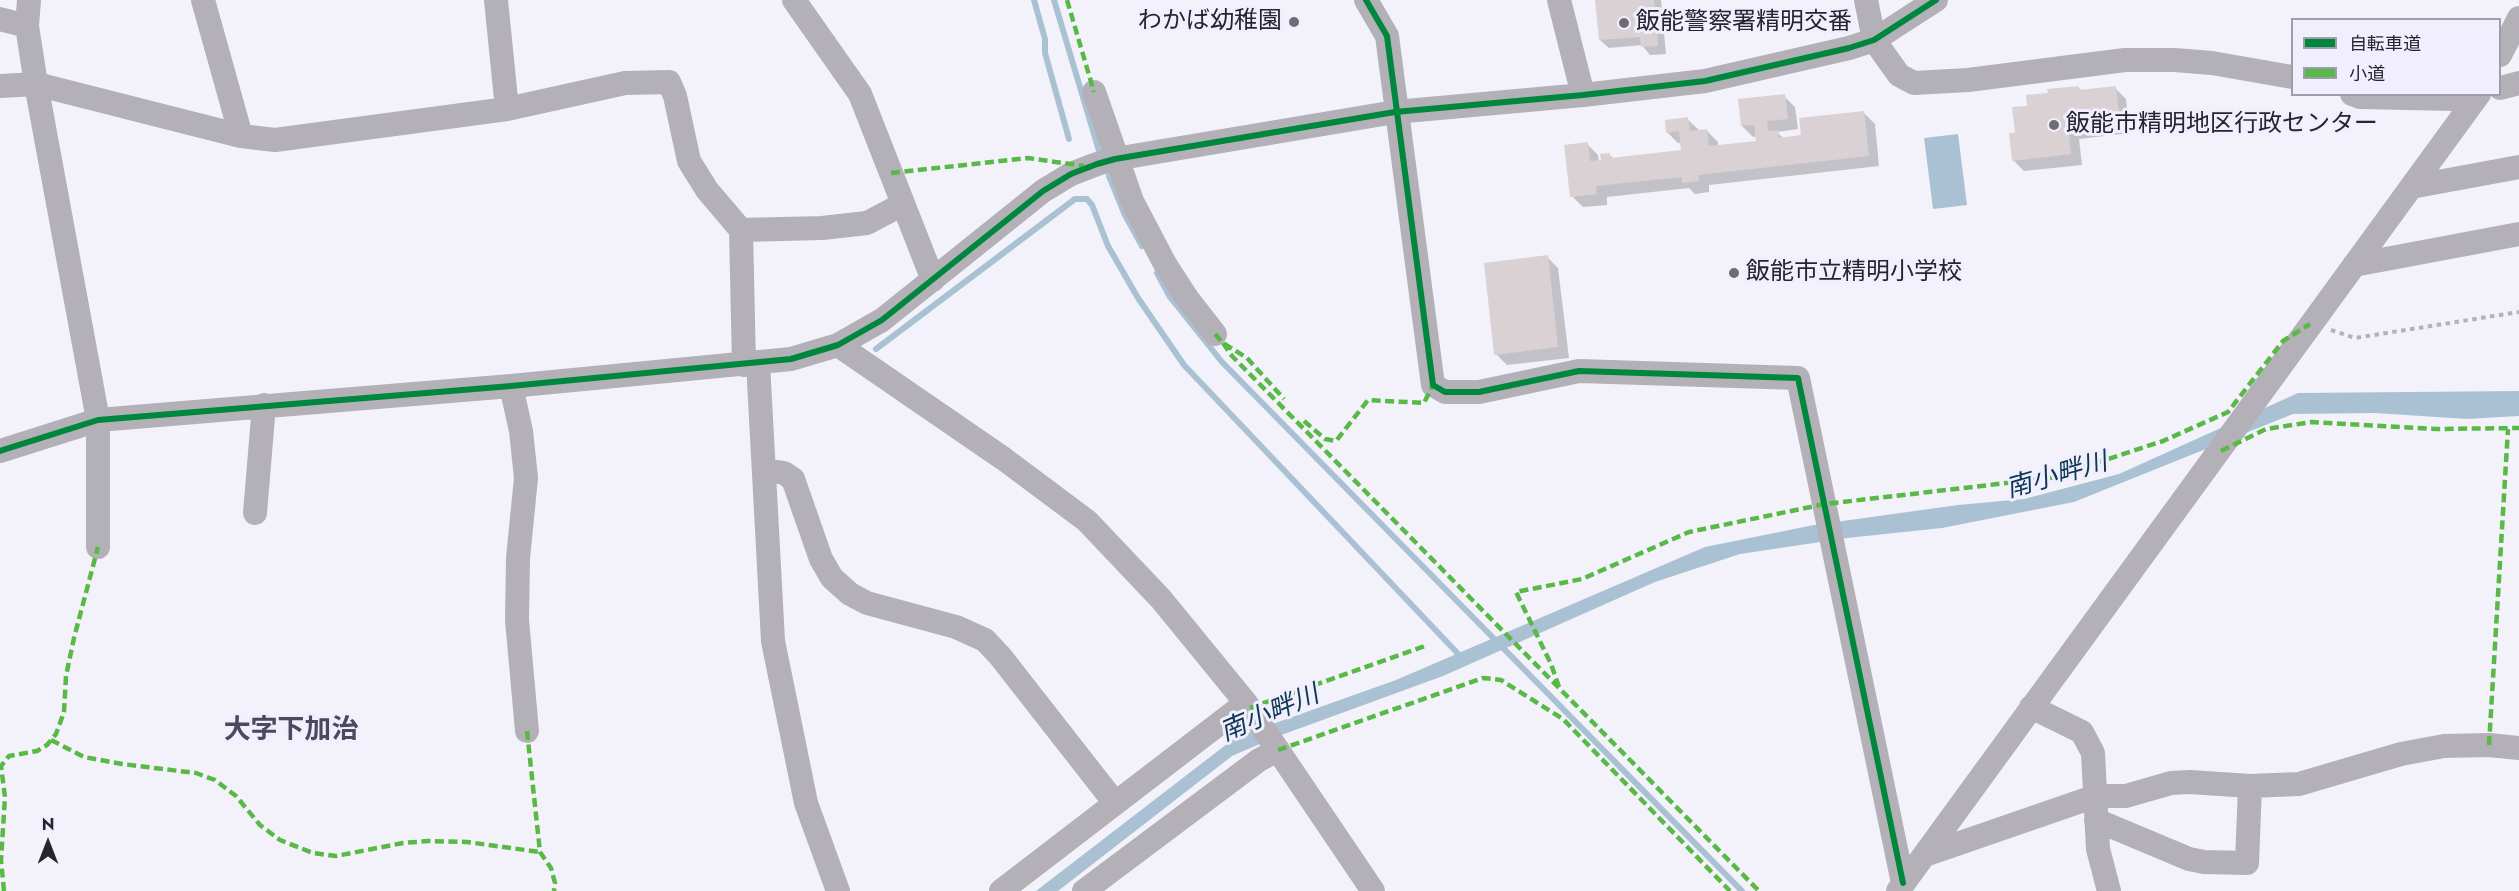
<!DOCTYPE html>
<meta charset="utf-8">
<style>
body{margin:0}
#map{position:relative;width:2519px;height:891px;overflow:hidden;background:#f3f2fa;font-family:Jost,"Noto Sans JP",sans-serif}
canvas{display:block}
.legend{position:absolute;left:2291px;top:18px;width:210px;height:78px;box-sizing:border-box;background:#f1eefe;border:2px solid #a09dab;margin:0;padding:8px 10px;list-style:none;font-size:18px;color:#26242e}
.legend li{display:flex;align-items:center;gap:12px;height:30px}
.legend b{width:30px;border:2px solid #a09dab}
.north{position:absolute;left:18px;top:813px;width:60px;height:60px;-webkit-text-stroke:4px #f1eefe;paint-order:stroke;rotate:0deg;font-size:16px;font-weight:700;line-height:24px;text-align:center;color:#26242e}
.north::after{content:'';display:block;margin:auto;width:21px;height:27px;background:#26242e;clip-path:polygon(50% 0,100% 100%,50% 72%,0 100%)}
</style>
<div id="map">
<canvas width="2519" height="891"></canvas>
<ul class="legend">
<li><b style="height:8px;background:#00873e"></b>自転車道</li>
<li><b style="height:8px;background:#58b947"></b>小道</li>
</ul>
<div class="north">N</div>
</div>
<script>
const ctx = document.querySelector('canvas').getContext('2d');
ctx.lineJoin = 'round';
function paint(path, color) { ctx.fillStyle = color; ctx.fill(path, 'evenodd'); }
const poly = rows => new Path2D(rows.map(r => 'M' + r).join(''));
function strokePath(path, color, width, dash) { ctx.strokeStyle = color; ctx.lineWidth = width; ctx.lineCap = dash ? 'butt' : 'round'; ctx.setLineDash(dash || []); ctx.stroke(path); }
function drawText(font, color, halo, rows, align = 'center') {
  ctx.font = font + ' Jost,"Noto Sans JP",sans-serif'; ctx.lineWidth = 6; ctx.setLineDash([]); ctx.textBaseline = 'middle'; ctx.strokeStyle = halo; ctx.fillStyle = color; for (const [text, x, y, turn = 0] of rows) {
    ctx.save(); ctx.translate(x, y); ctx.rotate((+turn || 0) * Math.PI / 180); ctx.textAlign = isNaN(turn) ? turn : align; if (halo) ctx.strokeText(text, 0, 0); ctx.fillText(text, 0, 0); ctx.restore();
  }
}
paint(poly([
 [1958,134,1967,205,1933,209,1924,138],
 [2519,391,2519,416,2467,419,2375,413,2293,414,2074,502,1942,528,1847,538,1740,554,1655,582,1443,676,1276,737,1232,756,1058,891,1036,891,1236,737,1396,680,1705,547,1814,525,1958,505,2024,499,2119,474,2298,393]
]), '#aac1d4');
paint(poly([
 [1597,0,1661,0,1666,54,1650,55,1642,45,1609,48,1600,40],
 [2078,87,2082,91,2115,88,2126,99,2130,133,2079,139,2082,165,2024,171,2013,160,2017,134,2028,107,2050,94],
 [1784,96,1795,107,1798,129,1777,132,1784,139,1803,137,1863,112,1875,124,1879,166,1709,185,1709,192,1695,194,1689,188,1607,197,1607,205,1583,207,1572,196,1587,144,1598,155,1599,162,1609,154,1614,159,1683,152,1682,143,1678,143,1667,132,1687,119,1699,130,1707,131,1718,142,1718,147,1757,143,1757,136,1753,137,1742,126],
 [1547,257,1558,268,1569,358,1507,365,1496,354]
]), '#0003');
strokePath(poly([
 [1034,0,1045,39,1045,53,1069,139],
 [1054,0,1099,151],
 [1109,176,1125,215,1142,246],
 [1157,273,1170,297,1222,362,1742,891],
 [876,349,1075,199,1087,199,1092,205,1108,246,1138,298,1184,365,1463,659]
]), '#aac1d4', 6);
paint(poly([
 [1595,0,1654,0,1658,46,1641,47,1640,37,1599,40],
 [2079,86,2079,90,2116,86,2120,122,2068,128,2071,154,2012,161,2009,133,2015,133,2012,107,2027,106,2026,95,2048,93,2047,89],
 [1785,94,1788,119,1767,121,1768,131,1778,130,1779,138,1801,135,1799,118,1864,111,1869,156,1698,175,1699,181,1682,183,1682,177,1596,186,1597,194,1570,197,1564,145,1588,142,1590,161,1601,160,1600,154,1610,153,1611,158,1681,150,1679,131,1666,133,1665,120,1688,117,1690,131,1707,129,1709,146,1756,141,1754,125,1741,126,1738,99],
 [1548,255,1558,347,1494,355,1484,263]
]), '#dad1d4');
strokePath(poly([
 [2331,330,2355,338,2519,312]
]), '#b4b2b9', 4, [4.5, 4.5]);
strokePath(poly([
 [29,0,27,26,36,84,98,420,98,547],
 [203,0,241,136,275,140,507,109,625,83,669,82,675,96,689,161,707,190,741,230,744,365],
 [496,0,507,109],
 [794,0,860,94,933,280],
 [1366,0,1387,36,1433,385,1445,392,1479,392,1579,371,1798,378,1903,883],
 [1559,0,1583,95],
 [1866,0,1874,40,1899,75,1914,83,1968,80,2125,60,2174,60,2212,63,2292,77],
 [0,19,27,26],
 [2500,55,2519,18],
 [0,86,36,84,241,136],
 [2500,88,2519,83],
 [1094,92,1132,201,1165,264,1187,298,1215,334],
 [2352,94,2360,97,2454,99,2479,94],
 [2411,187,2519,167],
 [741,230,822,228,867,223,903,204],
 [2354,265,2519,234],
 [838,345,1004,459,1087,521,1161,599,1246,703,1373,891],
 [758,363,773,641,806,803,838,891],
 [511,386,521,431,526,478,518,558,517,620,527,731],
 [0,451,98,420,511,386,791,359,838,345,882,320,1043,191,1071,174,1097,164,1115,159,1395,112,1583,95,1705,81,1849,48,1874,40,1936,0],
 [764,470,784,473,793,479,821,559,832,578,850,594,867,603,956,627,985,640,1000,656,1115,803],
 [255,513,264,405],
 [2031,707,2082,732,2093,753,2098,849,2109,891],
 [2096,820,2189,859,2204,862,2247,863,2250,786],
 [1925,855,2096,796,2126,796,2171,783,2190,782,2250,786,2299,784,2401,754,2444,746,2489,745,2519,748],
 [1001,891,1246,703],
 [1084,891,1259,760,1278,750],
 [1898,891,2479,94]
]), '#b3b1b7', 24);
strokePath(poly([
 [1067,0,1094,92],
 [891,173,1028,158,1084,166],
 [1215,334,1223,343,1247,358,1284,399],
 [1223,343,1232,356,1759,891],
 [1304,421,1325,439,1336,441,1368,400,1424,403,1433,385],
 [2221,451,2266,429,2312,422,2436,429,2519,428],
 [1559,687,1551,664,1516,592,1582,579,1689,532,1825,504,2050,478,2163,441,2228,412,2283,341,2310,324],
 [1250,708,1428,645],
 [527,731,540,852,551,868,555,883,554,891],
 [51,740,84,757,122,764,196,773,215,780,236,796,260,825,280,840,313,853,336,856,403,843,428,841,467,842,540,852],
 [2489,745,2508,429],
 [1278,750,1483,678,1501,680,1563,719,1730,891],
 [4,891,1,860,5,797,1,766,9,756,37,751,47,745,56,734,64,712,66,676,74,638,98,547]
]), '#58b947', 4.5, [9, 4.5]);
strokePath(poly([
 [1366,0,1387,36,1433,385,1445,392,1479,392,1579,371,1798,378,1903,883],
 [0,451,98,420,511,386,791,359,838,345,882,320,1043,191,1071,174,1097,164,1115,159,1395,112,1583,95,1705,81,1849,48,1874,40,1936,0]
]), '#00873e', 6);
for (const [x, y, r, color] of [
 [1294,22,6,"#6e6c75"],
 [1624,23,6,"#6e6c75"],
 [2054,125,6,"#6e6c75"],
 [1734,273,6,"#6e6c75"]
]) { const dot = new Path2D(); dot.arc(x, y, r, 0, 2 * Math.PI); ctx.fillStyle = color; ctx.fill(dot); strokePath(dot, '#f1eefe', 2); }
drawText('24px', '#26242e', '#f1eefe', [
 ["わかば幼稚園",1282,22,"right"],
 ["飯能警察署精明交番",1636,23],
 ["飯能市精明地区行政センター",2066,125],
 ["飯能市立精明小学校",1746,273]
], 'left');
drawText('italic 26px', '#0c3852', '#f1eefe', [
 ["南小畔川",2057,477,-16],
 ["南小畔川",1270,715,-23]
]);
drawText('bold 27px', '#4e485f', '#f1eefe', [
 ["大字下加治",291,731]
]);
</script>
